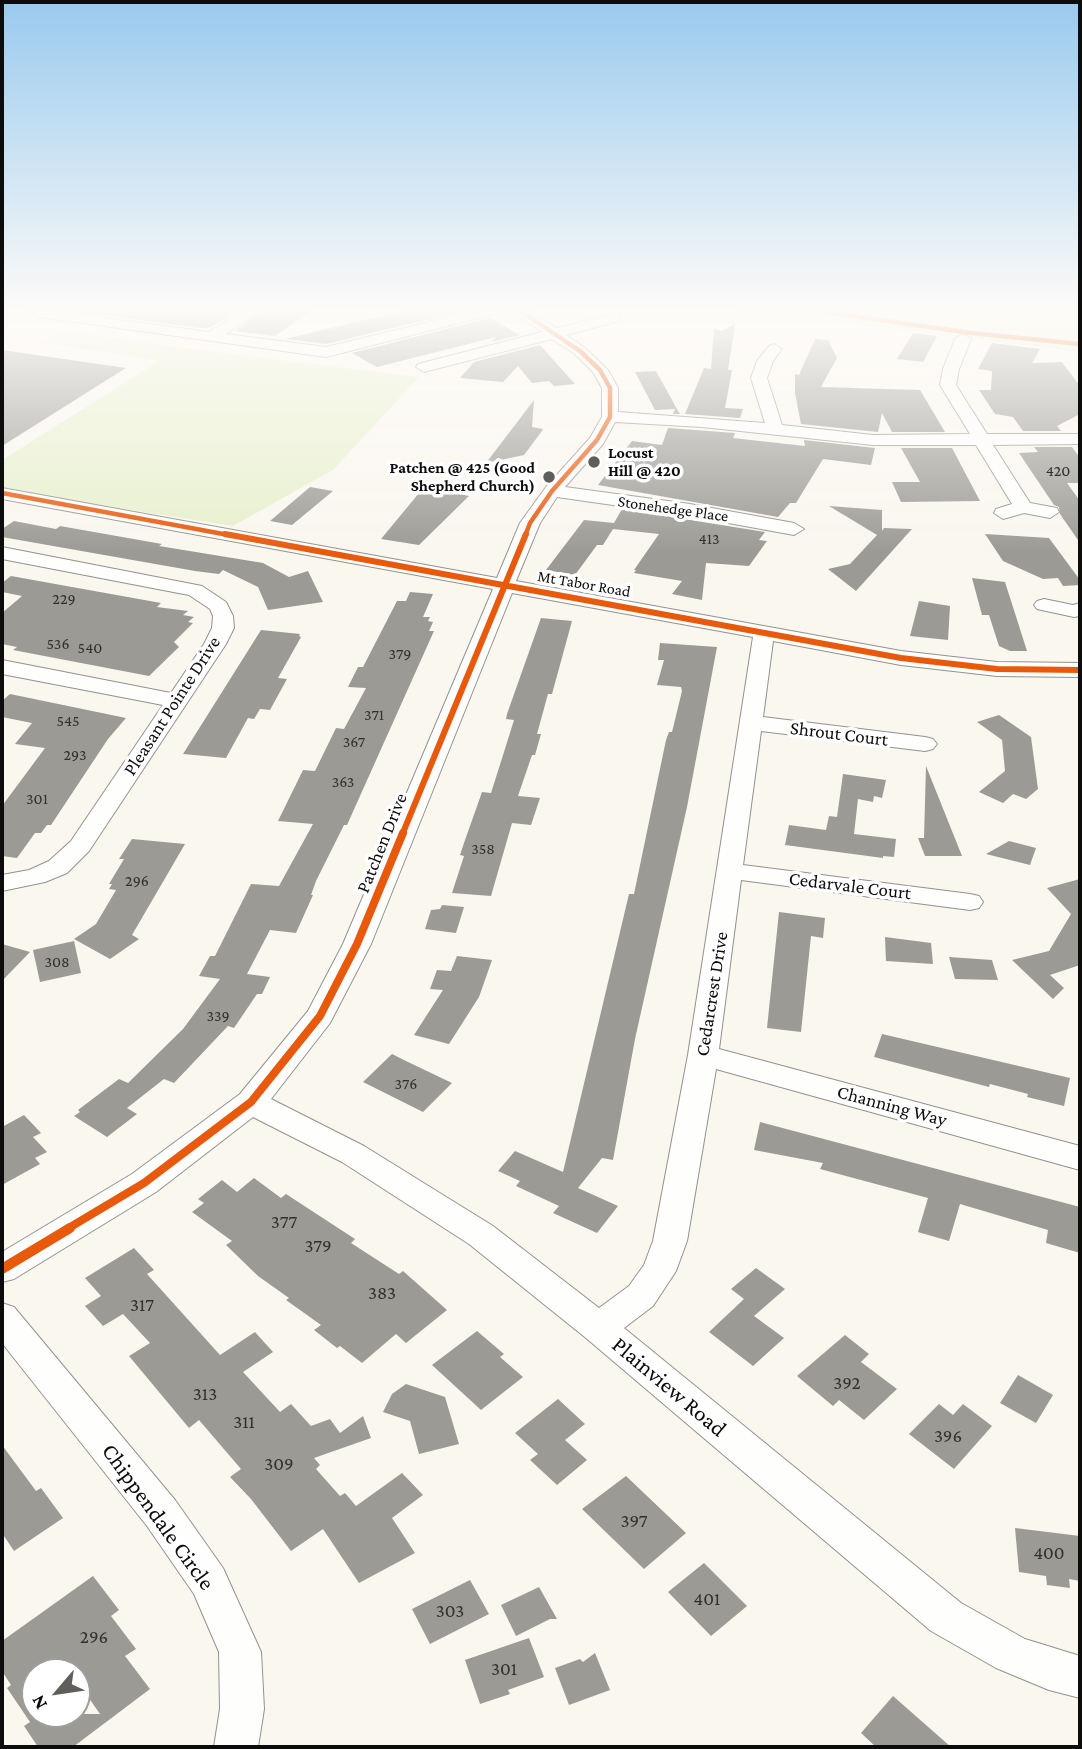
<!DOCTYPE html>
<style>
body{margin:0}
#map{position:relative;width:1082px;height:1749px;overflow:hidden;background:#faf7ef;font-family:"Crimson Pro",serif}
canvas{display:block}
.frame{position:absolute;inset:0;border:4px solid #0c0c0c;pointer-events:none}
.north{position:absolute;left:21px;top:1658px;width:70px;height:70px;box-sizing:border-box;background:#fff;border:2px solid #9e9e9e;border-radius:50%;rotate:241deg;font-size:19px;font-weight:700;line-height:28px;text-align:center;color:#0c0c0c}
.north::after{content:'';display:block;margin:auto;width:24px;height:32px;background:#5f5e5b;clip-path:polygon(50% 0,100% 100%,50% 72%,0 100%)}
</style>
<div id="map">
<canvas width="1082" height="1749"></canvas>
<div class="frame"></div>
<div class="north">N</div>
</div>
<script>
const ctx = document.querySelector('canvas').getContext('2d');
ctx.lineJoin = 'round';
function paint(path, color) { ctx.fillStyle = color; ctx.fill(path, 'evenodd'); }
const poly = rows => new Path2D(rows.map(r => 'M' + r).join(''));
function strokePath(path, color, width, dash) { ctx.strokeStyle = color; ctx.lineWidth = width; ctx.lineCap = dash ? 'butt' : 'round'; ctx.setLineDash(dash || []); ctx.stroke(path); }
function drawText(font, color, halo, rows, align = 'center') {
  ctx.font = font + ' "Crimson Pro",serif'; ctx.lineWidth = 7; ctx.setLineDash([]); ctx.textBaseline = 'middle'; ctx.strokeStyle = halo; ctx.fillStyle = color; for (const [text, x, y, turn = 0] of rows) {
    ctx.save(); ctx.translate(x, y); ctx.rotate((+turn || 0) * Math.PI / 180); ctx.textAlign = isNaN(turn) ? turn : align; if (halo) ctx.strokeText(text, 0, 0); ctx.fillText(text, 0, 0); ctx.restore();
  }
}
paint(poly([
 [720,308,1080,308,1080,352],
 [62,330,192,349,419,377,333,470,233,526,2,490,2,460,159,361,42,342]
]), '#e7f0cd');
paint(poly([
 [48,308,242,308,211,327,200,328],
 [266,308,316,308,275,336,235,331],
 [416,308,471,309,326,344,285,339],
 [490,318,520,335,491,342,496,337,377,367,352,353],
 [735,324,728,370,732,370,725,408,743,409,740,418,685,414,704,368,711,369,714,329,722,331],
 [913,333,937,336,923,362,897,359],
 [815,339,828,340,837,358,821,387,920,390,945,432,892,432,882,413,878,432,801,424,795,393,795,374,799,375],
 [992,343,1040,349,1032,363,1062,362,1080,386,1080,414,1057,426,1061,431,1023,431,1013,417,995,414,979,390,991,390,992,371,978,369],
 [540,345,575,384,554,386,549,381,532,383,518,366,503,382,460,378,474,362],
 [2,350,126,368,2,446],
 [656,371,677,409,680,414,673,414,675,409,655,410,635,372],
 [534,400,532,427,543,429,542,431,524,455,486,463],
 [668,428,735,433,733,438,805,446,804,440,875,448,871,465,823,459,796,503,790,503,778,517,598,485,632,441,662,445],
 [1034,447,1072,447,1080,458,1080,483,1067,483,1080,501,1080,543,1060,514,1059,507,1054,505,1019,453,1038,452],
 [901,448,952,448,980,501,901,502,892,482,920,482],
 [310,487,333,491,292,525,270,521],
 [424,487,469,496,419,545,381,539],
 [829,506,882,510,882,531,884,528,912,529,856,591,828,569,850,564,877,535],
 [622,509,765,532,759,540,767,541,749,566,706,563,702,600,672,594,682,581,634,573,636,570,634,570,659,534,613,529,603,545,597,545,575,575,546,570,584,520,614,523],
 [14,521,56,529,60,526,162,544,159,546,263,563,289,577,308,571,323,602,268,610,258,587,223,570,219,574,195,571,2,537,2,529],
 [985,534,1049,538,1080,580,1080,585,1063,586,1058,578,1043,579,1003,561],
 [11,576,161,603,157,607,188,611,183,615,194,617,188,622,193,623,174,642,179,647,149,676,13,650,17,647,2,644,2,613,22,596,2,592,2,583],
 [972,578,1005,582,1027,651,1010,651,999,646,989,615,982,615],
 [410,592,433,594,423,617,430,617,428,621,433,622,429,631,434,631,347,825,344,825,316,881,311,895,313,895,296,933,270,930,247,974,270,977,262,994,257,994,234,1028,228,1026,174,1083,164,1079,127,1108,137,1114,107,1137,74,1116,80,1112,78,1110,119,1079,128,1083,183,1029,220,979,199,976,210,956,215,956,251,884,279,886,313,824,278,821,303,770,315,771,336,728,344,729,366,688,348,687,358,667,363,667,397,601,406,601],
 [919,601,950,606,948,640,910,636],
 [541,618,572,621,552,694,548,694,537,734,541,734,535,755,532,755,518,796,540,798,531,825,512,823,491,896,452,893,464,856,460,855,464,843,482,792,491,793,504,752,514,720,506,719,507,714],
 [261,630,300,634,299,636,301,637,278,678,287,679,270,710,260,709,254,719,248,718,226,758,183,754],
 [660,643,717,647,687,807,635,1039,613,1160,602,1158,578,1188,618,1206,597,1233,553,1213,559,1206,516,1186,520,1181,498,1171,515,1151,563,1172,629,894,634,894,666,740,669,732,672,732,682,691,681,687,657,685,664,660,658,660],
 [10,694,126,718,108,739,51,825,47,825,41,833,35,833,17,858,2,856,2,806,45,748,15,744,32,723,2,717,2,701],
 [999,715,1031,737,1038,789,1026,799,1013,794,1003,803,979,792,1005,771,1002,740,977,722],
 [926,766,962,856,925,856,918,838,924,838],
 [843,774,886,780,882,798,874,796,873,802,858,799,854,834,896,839,894,857,883,856,883,858,785,845,789,825,826,830,829,816,837,817],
 [132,839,185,844,132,935,139,939,110,959,74,939,96,924,116,890,109,889,112,884,109,884,124,859,119,859],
 [1009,841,1036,848,1030,865,986,854],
 [1080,879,1080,965,1050,975,1064,988,1053,999,1012,960,1049,951,1071,914,1047,888],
 [442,905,464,907,456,933,425,929,431,910,440,909],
 [779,912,825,918,823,938,811,936,801,1032,767,1028],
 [885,937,931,943,933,964,886,961],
 [74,941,81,973,40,982,33,950],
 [2,944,30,952,2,981],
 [457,956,492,960,479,997,449,1044,414,1035,443,990,430,989,437,970,451,971],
 [949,957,992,960,998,980,955,979],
 [882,1034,1070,1078,1064,1106,1027,1097,1028,1094,990,1084,989,1087,874,1057],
 [392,1054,406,1061,452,1083,423,1112,363,1082],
 [24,1115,41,1133,33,1137,47,1152,35,1158,40,1164,2,1185,2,1127],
 [760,1122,1080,1207,1080,1253,1046,1243,1048,1230,960,1204,949,1241,918,1232,928,1198,820,1169,823,1163,754,1150],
 [254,1178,281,1198,286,1194,355,1239,351,1243,399,1274,403,1271,447,1310,406,1343,396,1334,362,1363,340,1346,337,1348,314,1330,321,1325,286,1300,289,1298,258,1276,226,1245,232,1241,192,1212,204,1203,198,1199,222,1180,237,1192],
 [134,1248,154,1270,147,1274,220,1355,255,1332,273,1352,243,1372,280,1412,291,1404,311,1426,330,1419,340,1433,363,1416,371,1438,314,1458,320,1465,316,1469,340,1496,345,1493,356,1506,402,1473,423,1495,392,1518,415,1553,359,1583,323,1529,291,1551,251,1499,230,1477,241,1469,199,1420,189,1428,129,1356,150,1343,123,1314,103,1326,85,1306,101,1296,85,1278],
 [756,1268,785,1289,754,1316,784,1338,753,1366,709,1332,744,1299,731,1289],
 [477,1331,504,1354,500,1357,523,1377,481,1410,432,1365],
 [845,1335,869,1354,861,1362,897,1389,864,1420,839,1400,833,1406,797,1376],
 [1018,1375,1053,1395,1036,1423,1000,1403],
 [406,1384,445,1397,459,1444,419,1454,410,1421,383,1412,392,1394],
 [558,1399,585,1424,565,1440,587,1460,557,1485,530,1460,538,1454,515,1433],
 [939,1404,953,1415,963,1404,992,1426,954,1469,909,1434],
 [2,1445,36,1491,41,1488,63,1518,14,1551,2,1533],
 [626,1476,686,1533,644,1569,582,1509],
 [1015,1528,1080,1536,1080,1581,1069,1579,1070,1588,1047,1585,1046,1576,1019,1572],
 [704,1563,747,1606,711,1636,668,1592],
 [93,1576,119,1610,111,1616,136,1649,125,1656,150,1689,73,1747,38,1747,24,1726,30,1722,7,1688,11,1685,2,1671,2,1641],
 [35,1672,77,1672,77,1681,100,1714,35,1714],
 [470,1580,489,1614,430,1644,412,1609],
 [539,1587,557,1619,550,1619,516,1636,501,1605],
 [529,1638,544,1677,508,1690,510,1694,480,1704,465,1660],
 [595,1653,610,1690,569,1705,555,1668,580,1659,583,1662],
 [893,1696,951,1747,876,1747,861,1733]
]), '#9c9a95');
const minor = poly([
 [30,308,209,332,247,308,264,308,226,334,326,347,487,308,526,308,556,328,614,314,619,315,621,318,619,321,566,335,585,348,608,370,618,388,618,412,765,423,751,378,757,361,769,346,774,344,782,349,773,361,767,378,782,425,873,435,970,434,940,385,943,369,955,339,963,334,971,339,959,369,956,385,987,434,1080,434,1080,444,993,445,1030,503,1057,508,1059,512,1050,518,1024,513,1003,519,994,513,996,509,1012,504,976,445,873,445,702,427,615,422,603,444,565,487,690,504,794,523,804,529,794,535,690,516,557,497,540,523,516,581,901,651,997,662,1080,663,1080,677,997,676,901,665,773,641,763,717,925,737,933,739,937,744,933,749,925,751,761,731,743,865,970,894,979,896,983,902,979,908,970,910,741,880,719,1049,1080,1146,1080,1170,716,1069,687,1241,676,1271,653,1306,624,1328,961,1603,1025,1639,1080,1656,1080,1698,1049,1690,996,1668,931,1631,586,1338,469,1244,342,1162,253,1117,156,1192,14,1279,2,1282,2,1252,132,1174,240,1094,308,1011,343,944,493,589,2,499,2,488,497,578,520,523,546,487,590,438,602,417,602,388,593,372,575,354,552,339,424,372,416,367,418,364,542,332,510,310,326,357,40,317,35,316,30,308],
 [512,593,753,637,688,1055,653,1241,644,1265,629,1286,599,1308,493,1226,364,1146,271,1099,330,1023,371,944,512,593],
 [2,547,202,586,226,602,233,616,234,628,226,644,89,851,67,873,45,882,2,891,2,875,29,870,49,861,71,841,163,705,2,674,2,660,171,693,204,644,212,628,213,616,210,609,189,595,2,559,2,547],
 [1044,599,1073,605,1080,603,1080,616,1074,617,1037,609,1034,605,1037,601,1044,599],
 [2,1303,14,1307,175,1500,223,1568,261,1652,264,1709,258,1747,214,1747,220,1709,219,1652,194,1594,147,1526,2,1343,2,1303]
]);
strokePath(minor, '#93928e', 2);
paint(minor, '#fefefd');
strokePath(poly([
 [516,308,580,351,600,370,610,388,610,417,597,440,552,491,530,523,525,536],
 [797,308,971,333,1080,344],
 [2,493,234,536]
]), '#e8590c', 4.5);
strokePath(poly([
 [225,534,901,658,997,669,1080,670],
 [402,835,526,534]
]), '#e8590c', 6);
strokePath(poly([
 [67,1229,144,1183,251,1102,320,1016,357,944,403,833]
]), '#e8590c', 8);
strokePath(poly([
 [2,1269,70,1228]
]), '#e8590c', 10);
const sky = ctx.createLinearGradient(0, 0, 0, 553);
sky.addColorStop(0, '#99caee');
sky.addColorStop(0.56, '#fdfbf8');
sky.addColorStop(1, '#fdfbf800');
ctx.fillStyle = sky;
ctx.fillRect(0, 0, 1082, 553);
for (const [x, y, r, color] of [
 [594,462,7,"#5f5e5b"],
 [549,477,7,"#5f5e5b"]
]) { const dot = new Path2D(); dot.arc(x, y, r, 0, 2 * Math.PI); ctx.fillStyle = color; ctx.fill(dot); strokePath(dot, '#fff', 2.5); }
drawText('bold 16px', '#0c0c0c', '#fff', [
 ["Locust",608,453],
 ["Hill @ 420",608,471],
 ["Patchen @ 425 (Good",535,468,"right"],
 ["Shepherd Church)",535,486,"right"]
], 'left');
drawText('16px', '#30302e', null, [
 ["420",1058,471],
 ["413",709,539],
 ["229",64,599],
 ["536",58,644],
 ["540",90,648],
 ["379",400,654],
 ["371",374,715],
 ["545",68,721],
 ["367",354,742],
 ["293",75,755],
 ["363",343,782],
 ["301",37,799],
 ["358",483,849],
 ["296",137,881],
 ["308",57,962],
 ["339",218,1016],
 ["376",406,1084]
]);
drawText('16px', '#0c0c0c', '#fff', [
 ["Stonehedge Place",673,509,8],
 ["Mt Tabor Road",584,584,10]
]);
drawText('19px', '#0c0c0c', '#fff', [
 ["Pleasant Pointe Drive",172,706,-57],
 ["Shrout Court",839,734,7],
 ["Patchen Drive",382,843,-68],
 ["Cedarvale Court",850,886,7],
 ["Cedarcrest Drive",712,994,-81],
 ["Channing Way",892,1106,15]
]);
drawText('19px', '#30302e', null, [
 ["377",284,1222],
 ["379",318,1246],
 ["383",382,1293],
 ["317",142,1305],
 ["392",847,1383],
 ["313",205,1394],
 ["311",244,1422],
 ["396",948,1436],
 ["309",279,1464],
 ["397",634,1521],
 ["400",1049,1553],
 ["401",707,1599],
 ["303",450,1611],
 ["296",94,1637],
 ["301",504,1669]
]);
drawText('23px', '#0c0c0c', '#fff', [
 ["Plainview Road",669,1387,40],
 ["Chippendale Circle",158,1517,54]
]);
</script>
